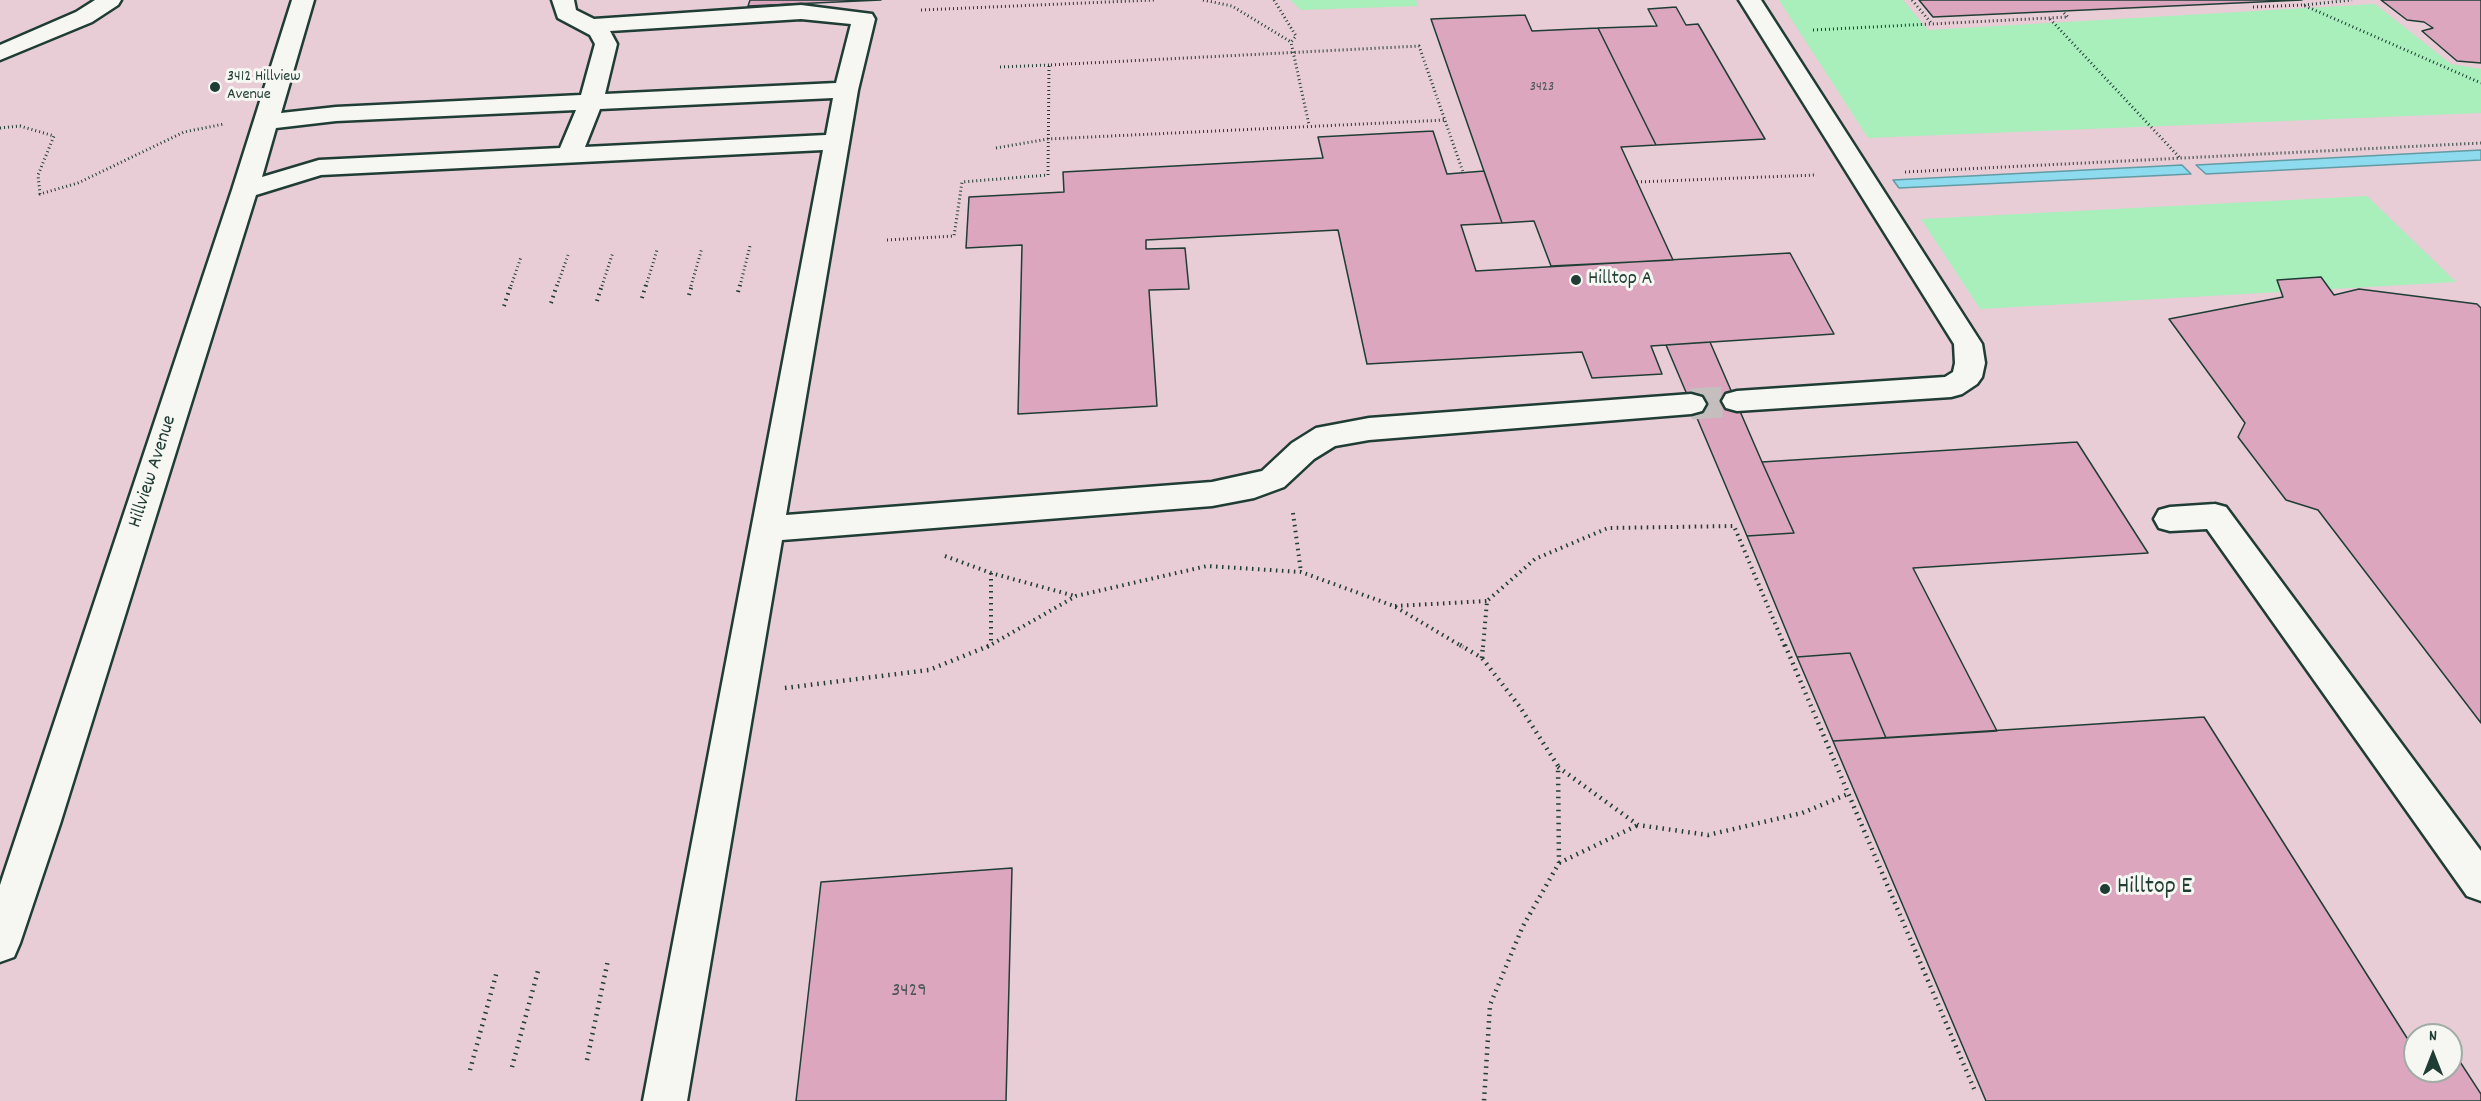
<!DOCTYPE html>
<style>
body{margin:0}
#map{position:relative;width:2481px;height:1101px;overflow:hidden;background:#eedee2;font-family:Dekko,sans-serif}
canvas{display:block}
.north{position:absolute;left:2403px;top:1023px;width:60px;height:60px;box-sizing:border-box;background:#f6f6f2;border:2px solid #a0aca6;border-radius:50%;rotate:0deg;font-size:16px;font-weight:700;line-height:24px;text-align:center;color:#1f3d34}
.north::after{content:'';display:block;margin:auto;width:21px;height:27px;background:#1f3d34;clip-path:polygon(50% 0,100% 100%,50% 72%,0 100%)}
</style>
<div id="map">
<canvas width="2481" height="1101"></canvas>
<div class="north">N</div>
</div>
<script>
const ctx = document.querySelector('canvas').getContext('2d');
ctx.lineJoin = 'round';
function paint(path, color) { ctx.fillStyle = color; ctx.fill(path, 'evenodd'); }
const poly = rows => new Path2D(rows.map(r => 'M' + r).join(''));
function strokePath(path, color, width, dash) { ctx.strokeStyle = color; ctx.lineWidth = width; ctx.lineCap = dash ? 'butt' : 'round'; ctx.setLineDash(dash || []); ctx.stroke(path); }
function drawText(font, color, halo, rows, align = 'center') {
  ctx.font = font + ' Dekko,sans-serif'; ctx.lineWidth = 6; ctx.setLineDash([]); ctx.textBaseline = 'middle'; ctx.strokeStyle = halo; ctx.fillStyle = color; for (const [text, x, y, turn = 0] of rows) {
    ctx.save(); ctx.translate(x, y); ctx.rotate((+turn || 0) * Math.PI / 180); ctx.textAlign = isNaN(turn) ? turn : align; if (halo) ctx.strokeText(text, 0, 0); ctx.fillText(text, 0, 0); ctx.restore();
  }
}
paint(poly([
 [0,0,2481,0,2481,1101,0,1101],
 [2415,1035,2451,1035,2451,1071,2415,1071]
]), '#e8cdd7');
paint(poly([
 [1290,0,1416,0,1418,6,1301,10],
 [1779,0,1903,0,1928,30,2375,4,2451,64,2481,69,2481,113,1868,138],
 [2367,196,2456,282,1980,309,1921,219]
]), '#a8efbc');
const water = poly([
 [2481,150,2481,160,2206,174,2196,165,2481,150],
 [2182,165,2191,174,1899,188,1893,180,2182,165]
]);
paint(water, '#8edaee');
strokePath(water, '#629ba4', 1.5);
const building = poly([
 [750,0,881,0,748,6,750,0],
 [1919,0,2302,0,1933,17,1919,0],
 [2381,0,2481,0,2481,63,2457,61,2422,31,2433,28,2424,22,2407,20,2381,0],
 [1676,7,1686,25,1698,24,1765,139,1656,145,1598,28,1657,26,1648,9,1676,7],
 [1525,15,1532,31,1598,28,1656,145,1621,147,1673,260,1551,266,1534,221,1502,223,1431,19,1525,15],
 [1433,131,1447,174,1484,171,1502,223,1461,225,1476,271,1790,253,1834,334,1651,346,1662,374,1592,378,1582,352,1367,364,1338,230,1146,240,1146,249,1185,248,1189,289,1149,290,1157,406,1018,414,1022,245,966,248,969,197,1064,192,1063,172,1323,158,1318,137,1433,131],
 [2321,277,2334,295,2359,289,2477,304,2481,308,2481,723,2318,510,2286,500,2238,437,2245,423,2169,319,2283,297,2277,280,2321,277],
 [1710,342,1762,462,1794,533,1747,536,1666,345,1710,342],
 [2077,442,2148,553,1913,568,1997,731,1886,738,1850,653,1797,657,1747,536,1794,533,1762,462,2077,442],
 [1850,653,1886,738,1833,741,1797,657,1850,653],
 [2204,717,2407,1038,2415,1037,2415,1071,2451,1071,2451,1048,2481,1094,2481,1101,1986,1101,1833,741,2204,717],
 [1012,868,1006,1101,796,1101,821,882,1012,868]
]);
paint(building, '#dba6be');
strokePath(building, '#1f3d34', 1.5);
strokePath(poly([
 [1691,404,1737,401]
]), '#c5bebf', 31, [31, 16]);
const minor = poly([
 [95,0,121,0,118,5,92,22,0,60,0,45,76,12,95,0],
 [292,0,314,0,281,113,336,107,581,95,595,44,590,35,558,18,552,0,574,0,576,10,594,19,801,5,872,14,875,19,858,90,786,515,1212,482,1262,471,1292,443,1316,428,1369,418,1691,394,1702,397,1706,404,1702,411,1691,414,1369,440,1335,446,1314,459,1284,487,1254,498,1212,506,782,540,687,1101,643,1101,823,150,321,175,256,195,60,824,20,943,14,957,0,962,0,885,232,190,292,0],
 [801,19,851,24,836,83,605,94,617,44,610,31,801,19],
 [833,98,826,135,585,147,600,109,833,98],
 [576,110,560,148,319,160,262,177,276,128,336,121,576,110],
 [1739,0,1761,0,1982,344,1985,363,1982,377,1977,384,1962,394,1951,397,1737,411,1726,408,1722,401,1726,394,1737,391,1945,377,1953,372,1955,363,1954,344,1739,0],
 [2215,504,2226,507,2481,851,2481,901,2467,896,2207,529,2170,531,2159,528,2154,519,2159,510,2170,507,2215,504]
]);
strokePath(minor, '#1f3d34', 5);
strokePath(poly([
 [1203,0,1232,6,1291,42],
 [1274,0,1296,36,1291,42,1309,125],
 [1912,0,1932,24],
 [2304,5,2352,0],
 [2253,7,2303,5,2481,83],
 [921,10,1154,0],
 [2050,19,2181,159],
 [1813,30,2068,17,2062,11],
 [1000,67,1049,65],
 [0,128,20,126,54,136,38,175,40,194,78,183,184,132,224,124],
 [996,148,1048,139,1446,120],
 [1905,172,2481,143],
 [1637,182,1816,175],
 [887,240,954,236,962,182,1048,175,1049,65,1419,46,1463,172],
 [511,286,521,257],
 [557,286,568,255],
 [602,286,613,252],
 [646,286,657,250],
 [691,286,702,248],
 [740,286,750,246]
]), '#1f3d34', 3, [1, 3]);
strokePath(poly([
 [738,292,740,285],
 [689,295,692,285],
 [642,298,646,285],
 [597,301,602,285],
 [551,303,557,285],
 [504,306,511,285],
 [1293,513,1301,572],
 [945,556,991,573,1075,596],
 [991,573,991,644],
 [1395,606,1487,601],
 [987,647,1076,596,1207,566,1301,572,1394,606,1463,647],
 [1483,647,1487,601,1535,559,1608,528,1734,526,1785,647]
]), '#1f3d34', 4, [1.5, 4.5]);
strokePath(poly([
 [1460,645,1482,658,1520,707,1558,766,1559,863,1523,926,1490,1005,1484,1101],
 [1785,645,1975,1091],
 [1482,658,1483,645],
 [785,688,929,670,991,645],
 [1558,767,1638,825,1708,835,1802,813,1848,794],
 [1559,863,1638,825],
 [587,1060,608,960],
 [512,1067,539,967],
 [470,1070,497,971]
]), '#1f3d34', 4.5, [1.5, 5]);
paint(minor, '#f6f6f2');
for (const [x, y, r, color] of [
 [215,87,6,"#1f3d34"],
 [1576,280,6,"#1f3d34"],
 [2105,889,6,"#1f3d34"]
]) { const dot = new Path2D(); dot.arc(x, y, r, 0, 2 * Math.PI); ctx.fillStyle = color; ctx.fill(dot); strokePath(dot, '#f6f6f2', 2); }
drawText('14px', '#4e5756', null, [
 ["3423",1542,88]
]);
drawText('16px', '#1f3d34', '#f6f6f2', [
 ["3412 Hillview",227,78],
 ["Avenue",227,96]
], 'left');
drawText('20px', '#1f3d34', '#f6f6f2', [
 ["Hilltop A",1588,280]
], 'left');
drawText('20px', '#1f3d34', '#f6f6f2', [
 ["Hillview Avenue",154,472,-72]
]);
drawText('20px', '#4e5756', null, [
 ["3429",909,992]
]);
drawText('24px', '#1f3d34', '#f6f6f2', [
 ["Hilltop E",2117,889]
], 'left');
</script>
